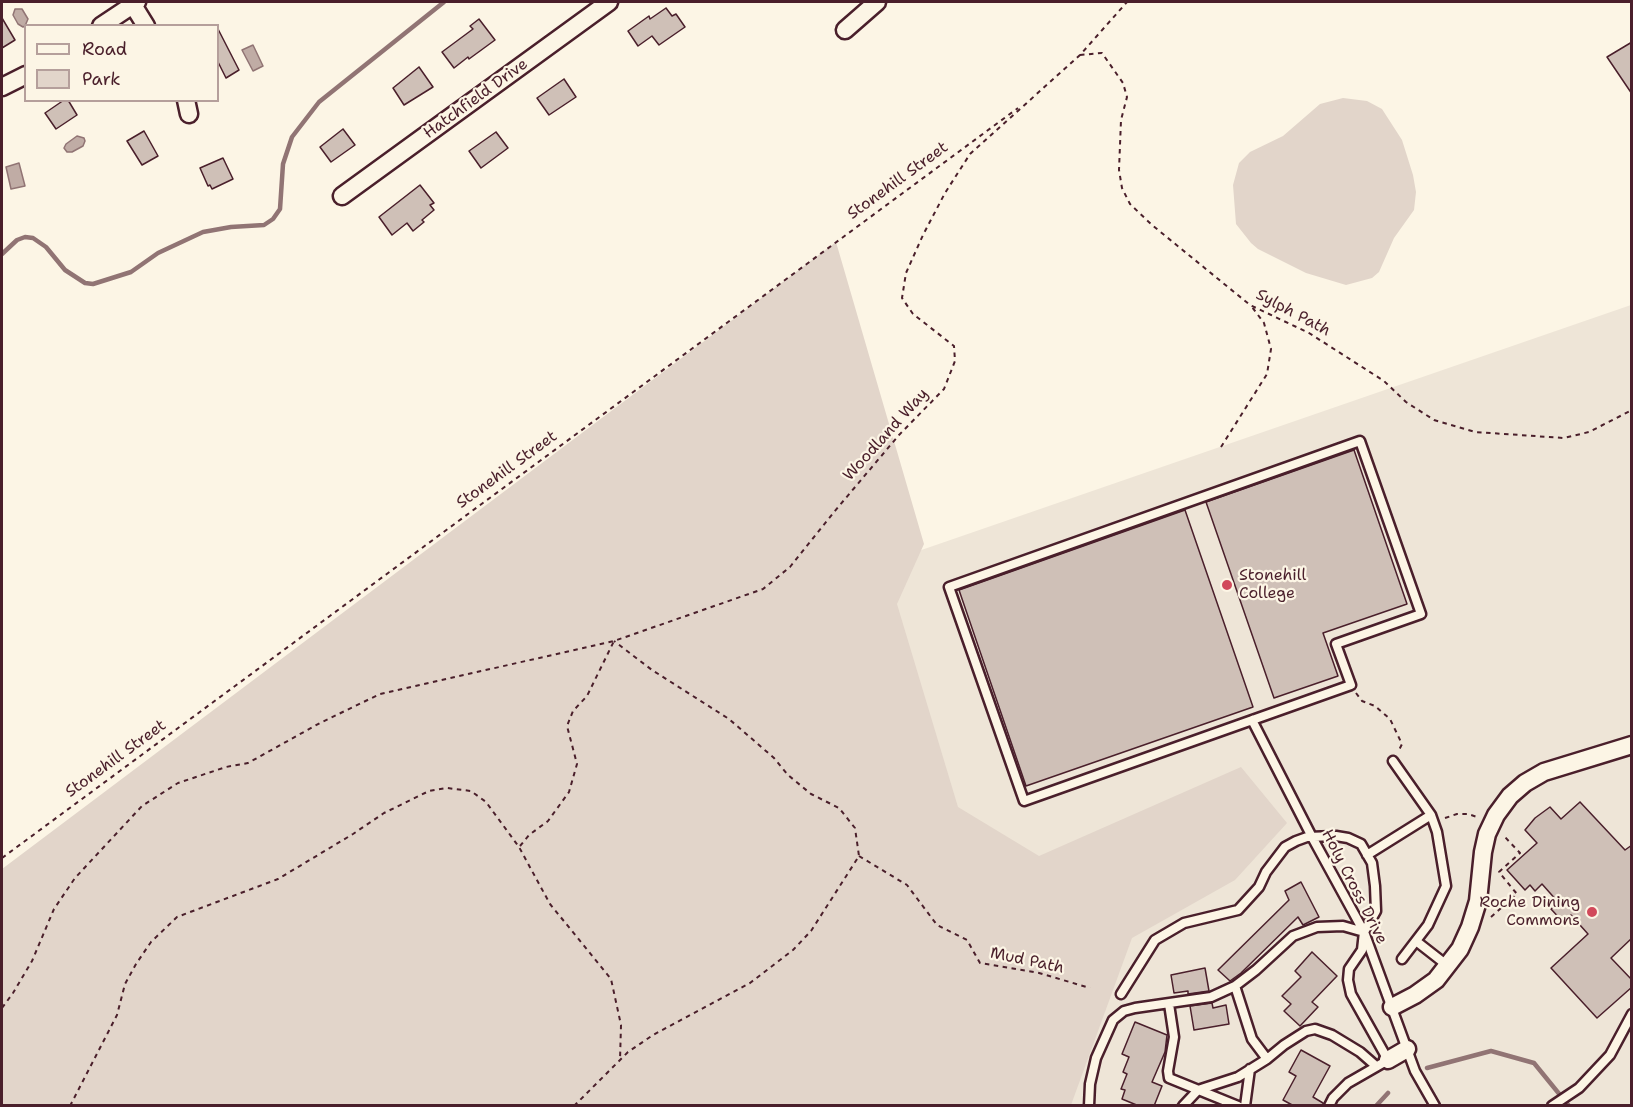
<!DOCTYPE html>
<style>
body{margin:0}
#map{position:relative;width:1633px;height:1107px;overflow:hidden;background:#fcf5e5;font-family:"Shantell Sans",sans-serif}
canvas{display:block}
.frame{position:absolute;inset:0;border:3px solid #4a1f2b;pointer-events:none}
.legend{position:absolute;left:24px;top:24px;width:195px;height:78px;box-sizing:border-box;background:#fcf5e5;border:2px solid #b59f9b;margin:0;padding:8px 10px;list-style:none;font-size:18px;color:#4a1f2b}
.legend li{display:flex;align-items:center;gap:12px;height:30px}
.legend b{width:30px;border:2px solid #b59f9b}
</style>
<div id="map">
<canvas width="1633" height="1107"></canvas>
<div class="frame"></div>
<ul class="legend">
<li><b style="height:8px;background:#fcf5e5"></b>Road</li>
<li><b style="height:16px;background:#e2d5ca"></b>Park</li>
</ul>
</div>
<script>
const ctx = document.querySelector('canvas').getContext('2d');
ctx.lineJoin = 'round';
function paint(path, color) { ctx.fillStyle = color; ctx.fill(path, 'evenodd'); }
const poly = rows => new Path2D(rows.map(r => 'M' + r).join(''));
function strokePath(path, color, width, dash) { ctx.strokeStyle = color; ctx.lineWidth = width; ctx.lineCap = dash ? 'butt' : 'round'; ctx.setLineDash(dash || []); ctx.stroke(path); }
function drawText(font, color, halo, rows, align = 'center') {
  ctx.font = font + ' "Shantell Sans",sans-serif'; ctx.lineWidth = 4.5; ctx.setLineDash([]); ctx.textBaseline = 'middle'; ctx.strokeStyle = halo; ctx.fillStyle = color; for (const [text, x, y, turn = 0] of rows) {
    ctx.save(); ctx.translate(x, y); ctx.rotate((+turn || 0) * Math.PI / 180); ctx.textAlign = isNaN(turn) ? turn : align; if (halo) ctx.strokeText(text, 0, 0); ctx.fillText(text, 0, 0); ctx.restore();
  }
}
paint(poly([
 [1631,305,1631,1105,2,1106,2,872,12,864]
]), '#eee5d7');
paint(poly([
 [1343,98,1367,101,1382,109,1402,140,1413,175,1416,192,1414,210,1394,238,1379,272,1372,278,1346,285,1306,273,1258,249,1251,243,1236,224,1233,185,1239,163,1250,152,1283,136,1320,104],
 [836,242,924,544,897,604,958,807,1039,856,1241,767,1287,823,1235,880,1132,938,1071,1105,2,1105,2,869]
]), '#e2d5ca');
const water = poly([
 [15,9,22,9,28,19,25,26,23,27,18,24,13,15,15,9],
 [253,45,263,66,253,71,242,50,253,45],
 [77,136,84,138,85,141,83,146,72,152,67,152,64,148,66,144,77,136],
 [19,163,25,186,11,189,6,167,19,163]
]);
paint(water, '#c0aca5');
strokePath(water, '#917474', 1.5);
strokePath(poly([
 [2,254,17,240,25,237,33,238,46,247,65,270,85,283,93,284,131,272,158,253,203,232,231,227,264,225,273,219,280,209,283,164,292,137,319,102,444,2],
 [1427,1068,1491,1051,1534,1063,1569,1106],
 [1376,1106,1388,1093]
]), '#917474', 4.5);
const building = poly([
 [666,8,672,16,676,14,685,27,659,45,652,36,638,46,628,31,649,16,650,19,666,8],
 [2,18,15,40,2,48,2,18],
 [479,19,495,40,469,59,468,57,454,68,442,52,473,29,470,26,479,19],
 [218,29,239,70,226,78,218,62,218,29],
 [1632,42,1632,94,1607,57,1632,42],
 [419,67,433,87,404,105,393,88,419,67],
 [564,79,576,97,549,115,537,98,564,79],
 [64,100,68,100,77,115,56,129,45,113,64,100],
 [343,129,355,145,331,162,320,147,343,129],
 [144,131,158,156,142,165,127,141,144,131],
 [496,132,508,148,481,168,469,151,496,132],
 [223,158,233,179,212,189,210,185,208,186,200,168,223,158],
 [420,185,434,203,430,205,434,210,422,220,424,222,413,231,407,223,392,235,379,217,420,185],
 [1354,450,1407,604,1323,633,1338,676,1274,698,1206,502,1354,450],
 [1185,510,1253,707,1026,786,959,590,1185,510],
 [1580,802,1625,850,1632,845,1632,938,1611,958,1632,980,1632,987,1597,1018,1551,968,1588,934,1571,915,1563,922,1551,909,1558,902,1542,884,1535,891,1530,885,1525,890,1507,870,1537,843,1525,830,1535,818,1550,807,1561,819,1580,802],
 [1301,882,1319,917,1303,925,1298,917,1241,973,1230,981,1218,970,1289,900,1285,891,1301,882],
 [1312,952,1337,976,1312,1002,1318,1007,1300,1026,1284,1011,1291,1004,1282,996,1301,977,1295,971,1312,952],
 [1205,968,1209,991,1188,994,1188,991,1174,993,1171,975,1205,968],
 [1212,1003,1213,1008,1226,1005,1229,1024,1194,1030,1190,1006,1212,1003],
 [1135,1022,1167,1035,1165,1052,1152,1082,1162,1086,1154,1106,1139,1106,1122,1099,1125,1090,1121,1089,1127,1074,1123,1072,1129,1057,1122,1054,1135,1022],
 [1301,1050,1330,1066,1313,1097,1323,1103,1323,1106,1294,1106,1283,1100,1296,1076,1289,1072,1301,1050]
]);
paint(building, '#cfc0b7');
strokePath(building, '#4a1f2b', 1.5);
const service = poly([
 [1360,441,1421,614,1336,644,1351,685,1024,801,949,587,1360,441],
 [1252,720,1312,837,1364,932,1415,1071,1435,1106],
 [1393,761,1431,815,1437,832,1446,886,1428,925,1402,959],
 [1367,855,1431,815],
 [1416,941,1448,966],
 [1121,994,1155,940,1184,923,1238,910,1259,887,1266,872,1285,847,1296,841,1307,837,1336,836,1348,838,1361,844,1372,863,1375,886,1376,911,1364,932,1362,950,1349,969,1348,980,1351,994,1388,1060,1348,1083,1333,1098,1329,1106],
 [1169,1004,1174,1037,1168,1071,1169,1078,1238,1106],
 [1267,1059,1252,1039,1235,986,1256,970,1293,936,1317,927,1343,926,1364,932],
 [1089,1106,1090,1084,1096,1058,1113,1020,1124,1011,1135,1008,1211,997,1235,986],
 [1183,1106,1198,1090,1238,1077,1267,1059,1284,1045,1306,1031,1315,1029,1332,1035,1360,1052,1376,1066],
 [1245,1106,1250,1069],
 [1552,1106,1579,1088,1610,1055,1632,1014]
]);
const minor = poly([
 [133,5,146,26],
 [101,26,137,2],
 [845,30,877,2],
 [2,87,26,75],
 [186,100,189,114],
 [342,196,609,2],
 [1392,1007,1415,995,1436,980,1460,949,1470,927,1478,901,1483,852,1487,834,1496,815,1510,796,1525,783,1544,772,1632,745],
 [1388,1060,1407,1049]
]);
strokePath(service, '#4a1f2b', 13);
strokePath(minor, '#4a1f2b', 21);
strokePath(poly([
 [1080,55,1102,53,1123,83,1127,97,1121,120,1119,170,1122,188,1130,204,1152,225,1250,305,1309,333,1384,381,1406,402,1434,420,1475,432,1564,438,1589,432,1632,410],
 [1221,447,1267,374,1271,349,1264,323,1252,307],
 [1356,693,1362,701,1375,706,1390,719,1402,744,1399,750],
 [1445,818,1457,814,1468,814,1477,817],
 [520,846,529,835,548,821,569,792,577,764,567,726,573,711,587,696,614,641],
 [859,856,907,885,937,925,967,940,980,963,1039,973,1090,988],
 [2,858,1018,108],
 [1491,917,1517,894,1499,872,1520,853,1504,836],
 [2,1008,13,993,32,961,54,909,75,878,142,806,178,783,226,767,248,763,320,723,380,694,614,641,763,589,790,567,834,512,899,435,944,389,955,361,954,346,913,314,902,298,906,273,923,235,945,193,970,154,1080,55,1127,2],
 [70,1106,117,1015,125,984,136,964,151,942,177,917,278,879,353,834,384,813,429,791,447,788,471,791,486,802,519,847,550,904,611,979,621,1025,620,1060],
 [574,1106,628,1052,653,1035,750,983,793,950,811,931,859,856,855,828,839,808,811,794,788,775,774,758,729,719,652,670,614,641]
]), '#4a1f2b', 2, [4.5, 4.5]);
strokePath(service, '#fcf5e5', 8);
strokePath(minor, '#fcf5e5', 16);
for (const [x, y, r, color] of [
 [1227,585,6,"#d1495b"],
 [1592,912,6,"#d1495b"]
]) { const dot = new Path2D(); dot.arc(x, y, r, 0, 2 * Math.PI); ctx.fillStyle = color; ctx.fill(dot); strokePath(dot, '#fcf5e5', 2); }
drawText('16px', '#4a1f2b', '#fcf5e5', [
 ["Hatchfield Drive",476,99,-36],
 ["Stonehill Street",898,181,-36],
 ["Sylph Path",1293,313,28],
 ["Woodland Way",886,435,-48],
 ["Stonehill Street",507,470,-36],
 ["Stonehill Street",116,759,-36],
 ["Holy Cross Drive",1354,887,63],
 ["Mud Path",1027,961,12]
]);
drawText('16px', '#4a1f2b', '#fcf5e5', [
 ["Stonehill",1239,576],
 ["College",1239,594],
 ["Roche Dining",1580,903,"right"],
 ["Commons",1580,921,"right"]
], 'left');
</script>
